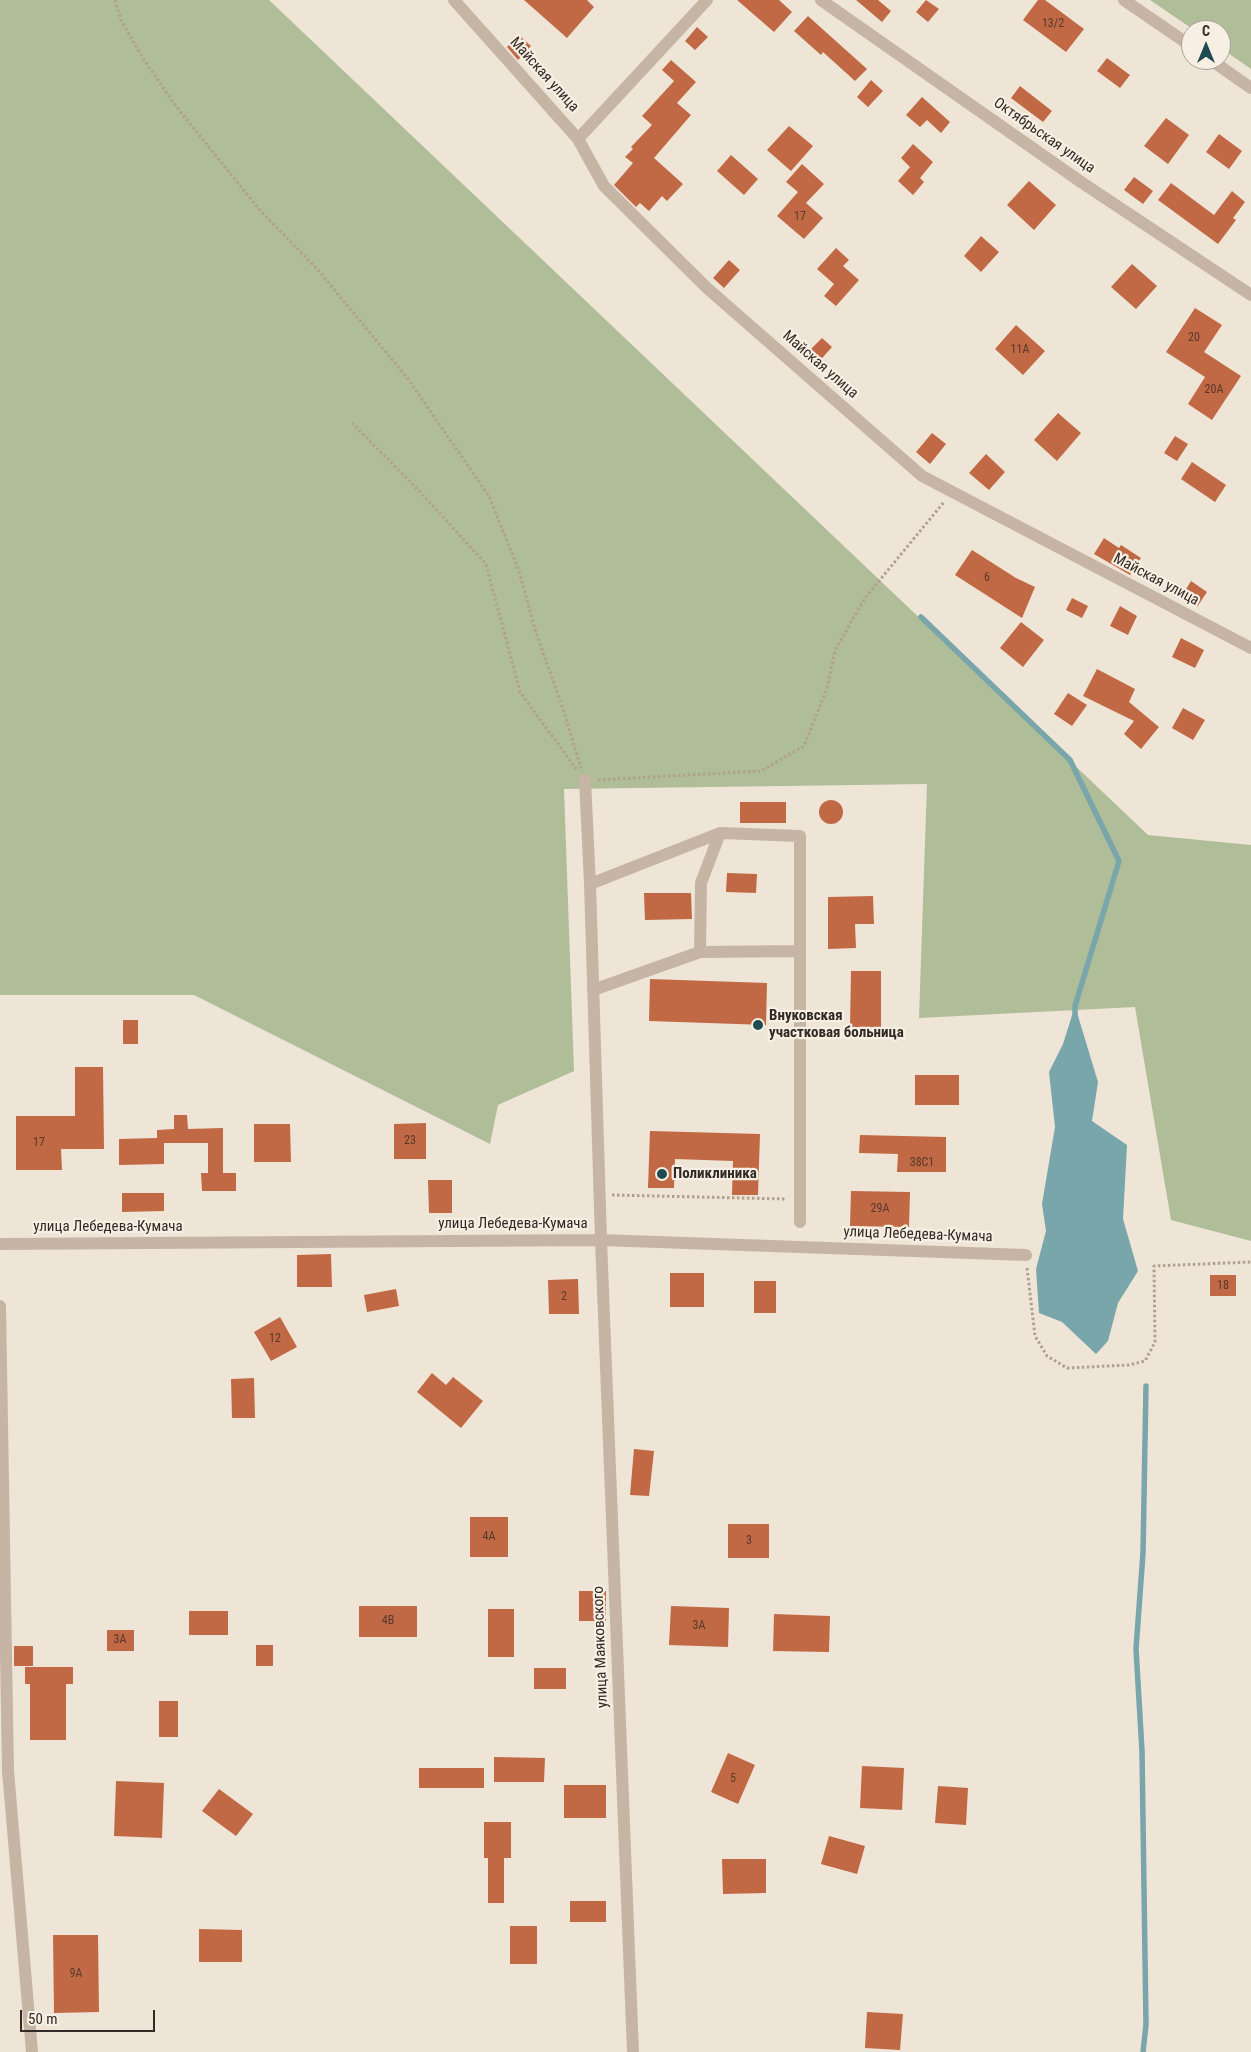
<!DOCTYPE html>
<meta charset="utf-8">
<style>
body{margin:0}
#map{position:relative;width:1251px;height:2052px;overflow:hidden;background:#efe5d7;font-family:"Roboto Condensed",sans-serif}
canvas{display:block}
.north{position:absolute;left:1181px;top:20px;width:50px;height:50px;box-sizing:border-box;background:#f7efe3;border:1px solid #a8a097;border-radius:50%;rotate:0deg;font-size:14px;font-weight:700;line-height:20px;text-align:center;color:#322a25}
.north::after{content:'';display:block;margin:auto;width:18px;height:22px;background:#1d4b51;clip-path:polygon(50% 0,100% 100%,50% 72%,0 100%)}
.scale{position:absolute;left:20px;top:2010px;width:135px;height:22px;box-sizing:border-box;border:2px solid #322a25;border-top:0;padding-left:6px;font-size:15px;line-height:18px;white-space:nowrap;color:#322a25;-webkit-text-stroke:4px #f7efe3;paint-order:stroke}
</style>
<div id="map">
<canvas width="1251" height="2052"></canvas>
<div class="north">С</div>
<div class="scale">50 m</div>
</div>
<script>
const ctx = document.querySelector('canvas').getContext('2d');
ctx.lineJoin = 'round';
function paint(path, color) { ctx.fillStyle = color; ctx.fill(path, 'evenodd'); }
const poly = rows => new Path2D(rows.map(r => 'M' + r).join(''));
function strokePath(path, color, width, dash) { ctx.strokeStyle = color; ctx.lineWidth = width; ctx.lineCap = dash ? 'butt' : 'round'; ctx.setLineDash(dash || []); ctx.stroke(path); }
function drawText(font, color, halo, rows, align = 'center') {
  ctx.font = font + ' "Roboto Condensed",sans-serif'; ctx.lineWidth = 4.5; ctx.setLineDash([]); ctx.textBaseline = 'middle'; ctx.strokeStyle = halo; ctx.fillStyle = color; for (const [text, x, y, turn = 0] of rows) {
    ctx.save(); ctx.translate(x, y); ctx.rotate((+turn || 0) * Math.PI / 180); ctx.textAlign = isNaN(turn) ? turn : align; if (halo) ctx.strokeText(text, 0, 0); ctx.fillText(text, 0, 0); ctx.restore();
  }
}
paint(poly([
 [0,0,269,0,1148,835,1251,845,1251,1241,1171,1220,1135,1007,919,1018,927,784,564,789,574,1071,498,1105,490,1144,194,995,0,995],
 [1150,0,1251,0,1251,69,1221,48,1221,30,1194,30]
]), '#afbd98');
paint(poly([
 [1075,1006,1098,1082,1092,1121,1127,1145,1123,1219,1138,1271,1118,1303,1108,1341,1096,1354,1062,1322,1039,1313,1036,1269,1046,1231,1042,1204,1055,1127,1049,1072,1063,1044]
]), '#78a6ab');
strokePath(poly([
 [921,617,1070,760,1119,861,1075,1006,1075,1013],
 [1143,2052,1146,2025,1142,1751,1136,1649,1143,1553,1146,1386]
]), '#78a6ab', 5.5);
paint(poly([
 [524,0,587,0,594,7,567,38],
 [737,0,779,0,792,12,774,32],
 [856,0,878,0,891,11,882,22],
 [926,0,939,9,928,22,916,12],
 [1038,0,1045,0,1084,29,1066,52,1023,20],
 [808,16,867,69,855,81,823,52,821,55,794,31],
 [697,27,708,37,695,50,685,41],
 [518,34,531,46,518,60,507,47],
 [1107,58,1130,75,1120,88,1097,71],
 [671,60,696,82,677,103,691,115,654,158,683,184,667,201,662,196,649,211,640,203,636,207,614,185,633,163,625,157,633,149,631,147,652,125,642,116,674,81,662,70],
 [871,80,883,91,868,107,857,97],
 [1020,86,1052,111,1043,122,1011,98],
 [922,97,950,122,941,133,927,120,920,127,906,115],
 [1166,118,1189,135,1168,164,1144,146],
 [789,126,813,146,791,171,767,150],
 [1219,134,1242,151,1229,169,1206,152],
 [913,144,933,162,920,178,924,182,913,195,898,181,910,167,901,158],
 [731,155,758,179,744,195,717,171],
 [802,164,824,184,806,203,823,218,804,239,777,216,798,192,786,182],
 [1134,177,1153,191,1143,204,1124,190],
 [1029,181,1056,205,1034,230,1007,205],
 [1171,183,1214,215,1232,191,1245,202,1233,218,1236,220,1218,244,1158,200],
 [981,236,999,252,981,272,964,256],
 [836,248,849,260,843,266,859,280,836,306,824,296,834,284,817,269],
 [729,260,740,270,724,288,713,278],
 [1132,264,1157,286,1136,309,1111,287],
 [1195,308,1222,325,1204,352,1241,376,1212,420,1188,404,1205,377,1166,352],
 [1016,325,1045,351,1023,375,995,349],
 [822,338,832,347,816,365,805,355],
 [1058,413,1081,433,1057,461,1034,440],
 [932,433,946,444,930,464,916,452],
 [1175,436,1188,444,1177,461,1164,453],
 [986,454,1005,472,989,490,969,473],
 [1192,462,1226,485,1215,502,1181,479],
 [1104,538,1119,548,1121,545,1141,558,1130,575,1094,554],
 [972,550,1016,578,1035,587,1022,618,955,575],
 [1191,581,1207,592,1197,607,1181,597],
 [1072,598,1088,606,1082,618,1066,610],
 [1120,606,1137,616,1128,635,1110,626],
 [1021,622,1044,640,1023,667,1000,648],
 [1181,638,1204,650,1195,668,1172,657],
 [1097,669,1135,689,1129,702,1159,727,1141,749,1124,734,1134,721,1083,696],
 [1068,693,1087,705,1072,726,1054,714],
 [1183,708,1205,720,1193,740,1172,728],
 '819 812a12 12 0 1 1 24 0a12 12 0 1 1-24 0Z',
 [740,802,786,802,786,823,740,823],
 [727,873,757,874,756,893,726,892],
 [644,893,691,893,692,919,645,920],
 [873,896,874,924,855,924,856,948,828,949,828,897],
 [851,971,881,971,881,1027,850,1027],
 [650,979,767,983,766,1025,649,1021],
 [123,1020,138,1020,138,1044,123,1044],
 [75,1067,103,1067,104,1149,61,1149,62,1170,16,1170,16,1116,75,1116],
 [915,1075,959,1075,959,1105,915,1105],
 [174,1115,187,1115,188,1129,223,1128,223,1173,236,1173,236,1191,202,1191,201,1173,208,1173,208,1143,164,1143,164,1164,119,1165,119,1139,157,1138,157,1130,174,1129],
 [426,1123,426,1159,394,1159,394,1124],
 [254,1124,290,1124,291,1162,254,1162],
 [650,1131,760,1134,758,1195,732,1195,733,1161,675,1159,674,1188,648,1188],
 [860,1135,946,1137,946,1172,897,1172,898,1154,859,1153],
 [428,1180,452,1180,452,1213,429,1213],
 [851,1191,910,1192,909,1227,850,1226],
 [122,1193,164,1193,164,1211,122,1212],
 [331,1254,332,1287,297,1287,297,1255],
 [670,1273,704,1273,704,1307,670,1307],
 [1210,1275,1236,1275,1236,1296,1210,1296],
 [578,1279,579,1314,549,1314,548,1280],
 [754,1281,776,1281,776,1313,754,1313],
 [396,1289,399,1306,367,1312,364,1295],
 [280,1317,297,1347,271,1361,254,1332],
 [432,1373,446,1385,453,1377,483,1401,461,1428,417,1392],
 [254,1378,255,1418,232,1418,231,1379],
 [634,1449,654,1451,649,1496,630,1495],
 [470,1517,508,1517,508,1557,470,1557],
 [728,1524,769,1524,769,1558,728,1558],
 [579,1591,606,1591,606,1621,579,1621],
 [359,1606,417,1606,417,1637,359,1637],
 [671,1606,729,1608,728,1647,669,1645],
 [488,1609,514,1609,514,1657,488,1657],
 [189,1611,228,1611,228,1635,189,1635],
 [774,1614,830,1616,829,1652,773,1651],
 [107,1630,134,1630,134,1651,107,1651],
 [256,1645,273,1645,273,1666,256,1666],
 [14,1646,33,1646,33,1666,14,1666],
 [25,1667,73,1667,73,1684,66,1684,66,1740,30,1740,30,1684,25,1684],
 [534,1668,566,1668,566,1689,534,1689],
 [159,1701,178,1701,178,1737,159,1737],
 [728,1753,755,1765,738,1804,711,1792],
 [494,1757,545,1758,544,1782,494,1782],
 [862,1766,904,1768,902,1810,860,1808],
 [419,1768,484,1768,484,1788,419,1788],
 [116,1781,164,1783,162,1838,114,1836],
 [564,1785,606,1785,606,1818,564,1818],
 [938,1786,968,1788,966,1825,935,1823],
 [219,1789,253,1814,236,1836,202,1811],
 [484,1822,511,1822,511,1858,504,1858,504,1903,488,1903,488,1858,484,1858],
 [829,1836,865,1846,857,1874,821,1864],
 [722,1859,766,1859,766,1893,723,1894],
 [570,1901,606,1901,606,1922,570,1922],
 [510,1926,537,1926,537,1964,510,1964],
 [199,1929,242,1930,242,1962,199,1962],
 [53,1935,98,1935,99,2012,54,2013],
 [867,2012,903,2014,900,2050,865,2048]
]), '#c06944');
strokePath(poly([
 [115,0,121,20,144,60,175,105,258,208,318,270,408,379,489,496,519,571,536,633,562,706,581,768],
 [352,423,421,493,486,564,520,692,577,770],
 [598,780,761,771,804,746,827,688,835,650,865,598,944,502],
 [612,1195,786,1199],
 [1027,1268,1035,1336,1047,1356,1067,1368,1129,1365,1145,1361,1155,1342,1154,1266,1251,1262]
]), '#b2a08f', 3, [2.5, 2.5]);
strokePath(poly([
 [454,0,578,139,604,186,707,288,922,476,1251,648],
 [821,0,1081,182,1251,295],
 [1124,0,1191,46],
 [1211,60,1251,88],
 [578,139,707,0],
 [585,780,590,884,601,1240,633,2052],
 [590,884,720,833,800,836,800,1222],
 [700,952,701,883,720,833],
 [593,990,700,952,800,951],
 [0,1244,601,1240,1026,1255],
 [0,1306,8,1771,32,2052]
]), '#c6b5a4', 12);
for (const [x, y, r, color] of [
 [758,1025,6,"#1d4b51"],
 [662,1174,6,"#1d4b51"]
]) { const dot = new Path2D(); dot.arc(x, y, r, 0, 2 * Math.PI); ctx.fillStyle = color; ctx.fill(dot); strokePath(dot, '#f7efe3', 2); }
drawText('12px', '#563a2d', null, [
 ["13/2",1053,24],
 ["17",800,217],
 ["20",1194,338],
 ["11А",1020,350],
 ["20А",1214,390],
 ["6",987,578],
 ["23",410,1141],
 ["17",39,1143],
 ["38С1",922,1163],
 ["29А",880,1209],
 ["18",1223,1286],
 ["2",564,1297],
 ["12",275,1339],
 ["4А",489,1537],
 ["3",749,1541],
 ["4В",388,1621],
 ["3А",699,1626],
 ["3А",120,1640],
 ["5",733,1779],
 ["9А",76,1974]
]);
drawText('15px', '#322a25', '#f7efe3', [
 ["Майская улица",544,75,48],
 ["Октябрьская улица",1044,136,35],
 ["Майская улица",820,365,41],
 ["Майская улица",1156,580,28],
 ["улица Лебедева-Кумача",513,1224],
 ["улица Лебедева-Кумача",108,1227],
 ["улица Лебедева-Кумача",918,1235,2],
 ["улица Маяковского",601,1647,-92]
]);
drawText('bold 15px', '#322a25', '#f7efe3', [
 ["Внуковская",769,1016],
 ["участковая больница",769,1033],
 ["Поликлиника",673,1174]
], 'left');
</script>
